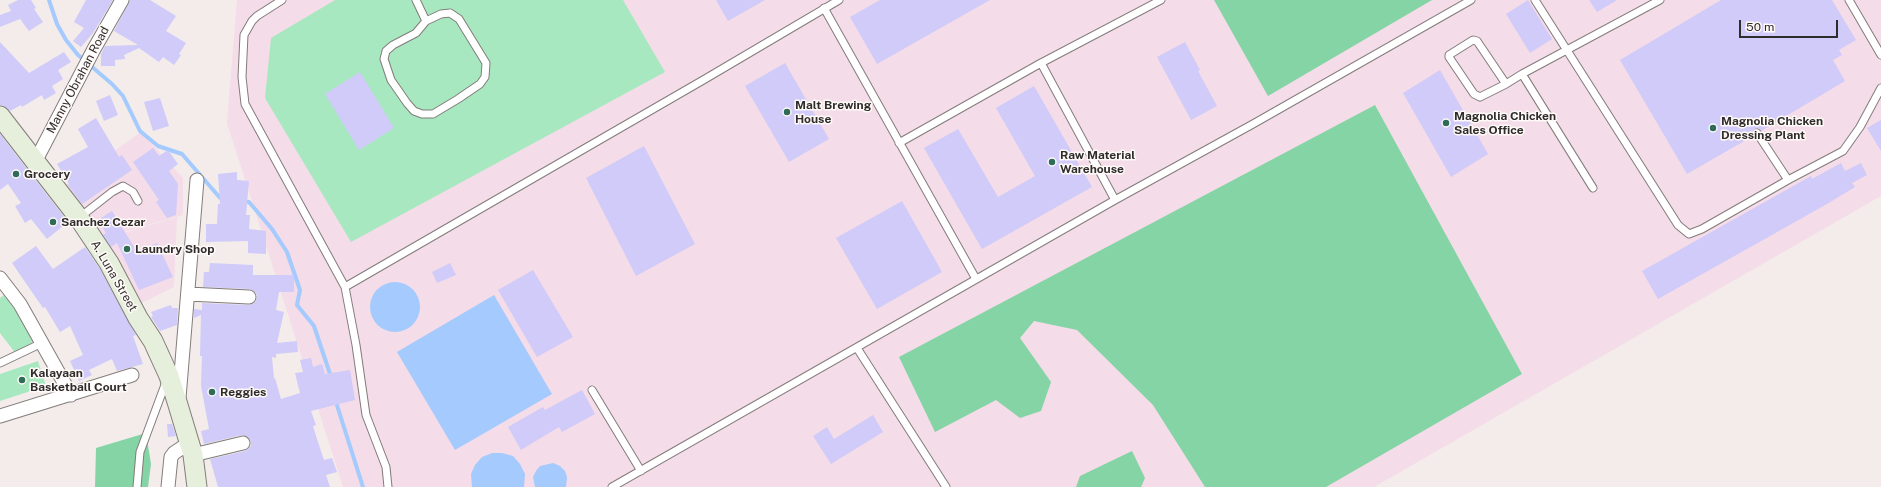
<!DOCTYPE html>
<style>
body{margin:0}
#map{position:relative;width:1881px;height:487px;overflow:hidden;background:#f3ecea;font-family:"Public Sans",sans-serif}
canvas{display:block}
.scale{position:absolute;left:1739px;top:20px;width:99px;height:18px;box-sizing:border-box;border:2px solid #2f2d2c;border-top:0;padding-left:5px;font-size:12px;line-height:14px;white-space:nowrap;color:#2f2d2c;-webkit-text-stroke:3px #fffaf8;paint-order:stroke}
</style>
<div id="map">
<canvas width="1881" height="487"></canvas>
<div class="scale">50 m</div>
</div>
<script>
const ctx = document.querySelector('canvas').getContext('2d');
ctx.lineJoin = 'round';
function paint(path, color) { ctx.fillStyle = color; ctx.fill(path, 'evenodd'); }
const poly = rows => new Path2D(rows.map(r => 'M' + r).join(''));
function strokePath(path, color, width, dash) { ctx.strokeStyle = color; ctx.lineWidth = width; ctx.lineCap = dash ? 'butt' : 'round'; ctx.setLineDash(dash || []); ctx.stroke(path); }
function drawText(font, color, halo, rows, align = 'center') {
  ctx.font = font + ' "Public Sans",sans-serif'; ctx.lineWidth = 3; ctx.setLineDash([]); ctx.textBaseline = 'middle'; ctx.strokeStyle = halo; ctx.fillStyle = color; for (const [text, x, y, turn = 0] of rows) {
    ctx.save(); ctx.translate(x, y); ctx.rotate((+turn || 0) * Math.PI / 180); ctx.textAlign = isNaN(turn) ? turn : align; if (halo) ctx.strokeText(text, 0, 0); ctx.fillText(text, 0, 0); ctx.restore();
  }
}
paint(poly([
 [237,0,1881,0,1881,196,1374,487,343,487,227,123],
 [141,132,183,178,183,215,99,239,63,187],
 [177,217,174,287,135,306,101,240]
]), '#f4dce8');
paint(poly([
 [335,0,623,0,665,72,351,242,265,98,271,38],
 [4,295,37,339,16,354,0,333,0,298],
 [38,361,46,386,0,401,0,374]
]), '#a8e8c0');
paint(poly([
 [1214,0,1432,0,1268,96],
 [1375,105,1522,374,1326,487,1205,487,1153,405,1077,330,1034,321,1020,338,1051,382,1041,411,1020,418,996,400,935,432,899,357],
 [146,433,151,464,148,487,95,487,96,448],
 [1132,451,1145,478,1141,487,1076,487,1080,476]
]), '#84d4a5');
paint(poly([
 '370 307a25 25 0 1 1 50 0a25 25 0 1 1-50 0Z',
 [494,295,552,394,455,450,397,352],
 [492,453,502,453,513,456,520,464,525,474,524,487,472,487,471,474,475,465,482,457],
 [553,463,560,466,565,471,567,477,566,487,535,487,533,477,536,471,540,466]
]), '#a4cafe');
strokePath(poly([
 [49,0,57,24,66,40,78,55,112,84,123,96,140,131,158,146,182,154,221,199,224,199],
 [243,201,249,202,272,229,287,252,300,290,297,305,314,326,331,377],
 [335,399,363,487]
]), '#a4cafe', 4);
paint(poly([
 [18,0,31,0,36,8,34,9,43,22,29,31,20,19,0,27,0,15,11,11,8,5],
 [86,0,113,0,93,33,81,47,73,41,84,28,74,22],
 [130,0,150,0,176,16,166,31,186,43,179,54,181,55,174,65,163,57,159,62,139,48,124,55,125,59,115,60,115,66,101,66,101,54,105,46,138,45,114,31],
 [716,0,765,0,728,21],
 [880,0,990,0,877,64,850,17],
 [1528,0,1552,39,1530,53,1506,14],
 [1589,0,1617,0,1597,12],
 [1721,0,1832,0,1856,40,1839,50,1842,55,1833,60,1845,81,1761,131,1759,128,1755,129,1752,131,1753,136,1687,174,1620,60],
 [0,42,29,73,64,52,71,62,58,70,63,79,52,86,56,93,44,100,42,95,22,107,21,105,10,111,4,106,0,105],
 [1185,42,1200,70,1198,71,1217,106,1191,120,1157,57],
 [785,63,829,139,789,162,745,86],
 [1440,70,1488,154,1451,177,1403,93],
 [360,72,394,128,359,150,325,94],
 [1034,86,1092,187,982,249,924,148,958,129,998,197,1035,176,996,108],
 [110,95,118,115,104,121,96,101],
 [160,98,169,126,153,131,144,102],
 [96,118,119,157,122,155,132,170,82,204,68,185,69,184,57,164,88,147,78,129],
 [1881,120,1881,151,1867,128],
 [0,134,68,222,47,239,31,219,25,223,15,206,21,203,8,184,0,190],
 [644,146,695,244,636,276,586,178],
 [153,148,159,156,168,150,178,164,169,171,178,184,176,215,167,218,156,202,159,200,133,162],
 [1841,163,1845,171,1861,163,1867,175,1852,183,1855,187,1827,204,1658,299,1642,271,1811,176,1812,179],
 [237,172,237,180,249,181,246,215,250,215,249,229,266,231,266,254,248,253,248,241,206,242,206,224,217,224,218,204,220,204,218,174],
 [902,201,942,272,877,309,836,238],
 [112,211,137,252,157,243,173,277,139,290,117,243,111,247,103,235,106,233,98,220],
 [36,246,53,269,85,247,100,269,136,335,133,336,143,364,117,371,112,359,89,370,92,375,79,381,70,361,83,355,70,326,60,332,45,307,43,308,12,263],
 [210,263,253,265,253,275,294,275,294,292,279,292,276,310,284,312,277,343,297,341,298,352,276,354,276,358,272,357,274,379,275,378,281,399,300,393,295,373,303,372,300,360,311,358,313,367,322,364,325,374,350,370,355,400,311,411,316,425,313,426,317,439,324,460,332,458,337,472,326,475,330,487,218,487,210,459,245,451,251,446,251,442,248,437,242,435,204,444,201,431,209,429,201,386,202,356,200,356,201,315,194,318,194,309,202,310,202,303,249,305,255,302,257,297,256,293,250,289,203,287,204,272,209,272],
 [450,263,456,275,437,283,432,272],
 [533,270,573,337,537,357,498,290],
 [171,305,172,308,178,308,177,325,160,331,151,317,153,316,151,312],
 [582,390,595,414,562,432,559,427,521,450,508,427,543,407,545,410],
 [873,415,883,432,831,464,813,436,827,427,834,439],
 [167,424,172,424,176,436,168,437]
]), '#d0cbf9');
const lane = poly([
 [282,0,257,16,252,21,244,35,242,77,245,104,345,287,356,345,366,415,386,467,388,487],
 [416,0,426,21],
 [1535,0,1678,225,1689,234,1702,229,1788,180,1843,151,1860,127,1881,88],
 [1849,0,1881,55],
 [824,8,976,279],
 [450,13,459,19,486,63,485,77,480,84,458,99,433,114,422,114,414,111,407,103,391,80,384,59,386,51,393,45,416,33,426,21,441,14,450,13],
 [1041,63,1115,200],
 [1522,74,1593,188],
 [1506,84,1477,41,1473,40,1449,55,1449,57,1474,94,1480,97,1506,84,1522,74,1660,0],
 [1757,133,1788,180],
 [899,143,1041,63,1161,0],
 [80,217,112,192,123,186,133,192,138,201],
 [345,287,705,79,839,0],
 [857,348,946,487],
 [0,363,42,343],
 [592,390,641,471],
 [137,487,140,452,166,382],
 [612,487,1115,200,1253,124,1471,0]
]);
const street = poly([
 [36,160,94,49,122,0],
 [0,278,20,304,71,395],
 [188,294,249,297],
 [179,398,197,180],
 [0,416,132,375],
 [193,455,243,443],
 [168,487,171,457,174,453,189,443]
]);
const secondary = poly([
 [0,116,79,218,109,263,138,318,153,341,169,376,178,405,193,455,197,487]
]);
strokePath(lane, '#827c7a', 9);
strokePath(street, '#827c7a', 15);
strokePath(secondary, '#827c7a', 21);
strokePath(lane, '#fff', 7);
strokePath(street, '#fff', 13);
strokePath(secondary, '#e5efdc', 19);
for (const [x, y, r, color] of [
 [787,112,4,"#2e6c59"],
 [1446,123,4,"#2e6c59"],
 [1713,128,4,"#2e6c59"],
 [1052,162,4,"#2e6c59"],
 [16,174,4,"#2e6c59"],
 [53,222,4,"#2e6c59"],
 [127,249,4,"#2e6c59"],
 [22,380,4,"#2e6c59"],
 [212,392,4,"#2e6c59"]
]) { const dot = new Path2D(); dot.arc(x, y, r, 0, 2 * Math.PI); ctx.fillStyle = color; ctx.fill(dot); strokePath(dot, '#fffaf8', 1.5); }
drawText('12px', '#2f2d2c', '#fffaf8', [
 ["Manny Obrahan Road",78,80,-62],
 ["A. Luna Street",114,276,60]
]);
drawText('bold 12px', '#2f2d2c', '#fffaf8', [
 ["Malt Brewing",795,105],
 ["House",795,119],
 ["Magnolia Chicken",1454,116],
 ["Sales Office",1454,130],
 ["Magnolia Chicken",1721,121],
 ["Dressing Plant",1721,135],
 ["Raw Material",1060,155],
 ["Warehouse",1060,169],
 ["Grocery",24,174],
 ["Sanchez Cezar",61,222],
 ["Laundry Shop",135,249],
 ["Kalayaan",30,373],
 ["Basketball Court",30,387],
 ["Reggies",220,392]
], 'left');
</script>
